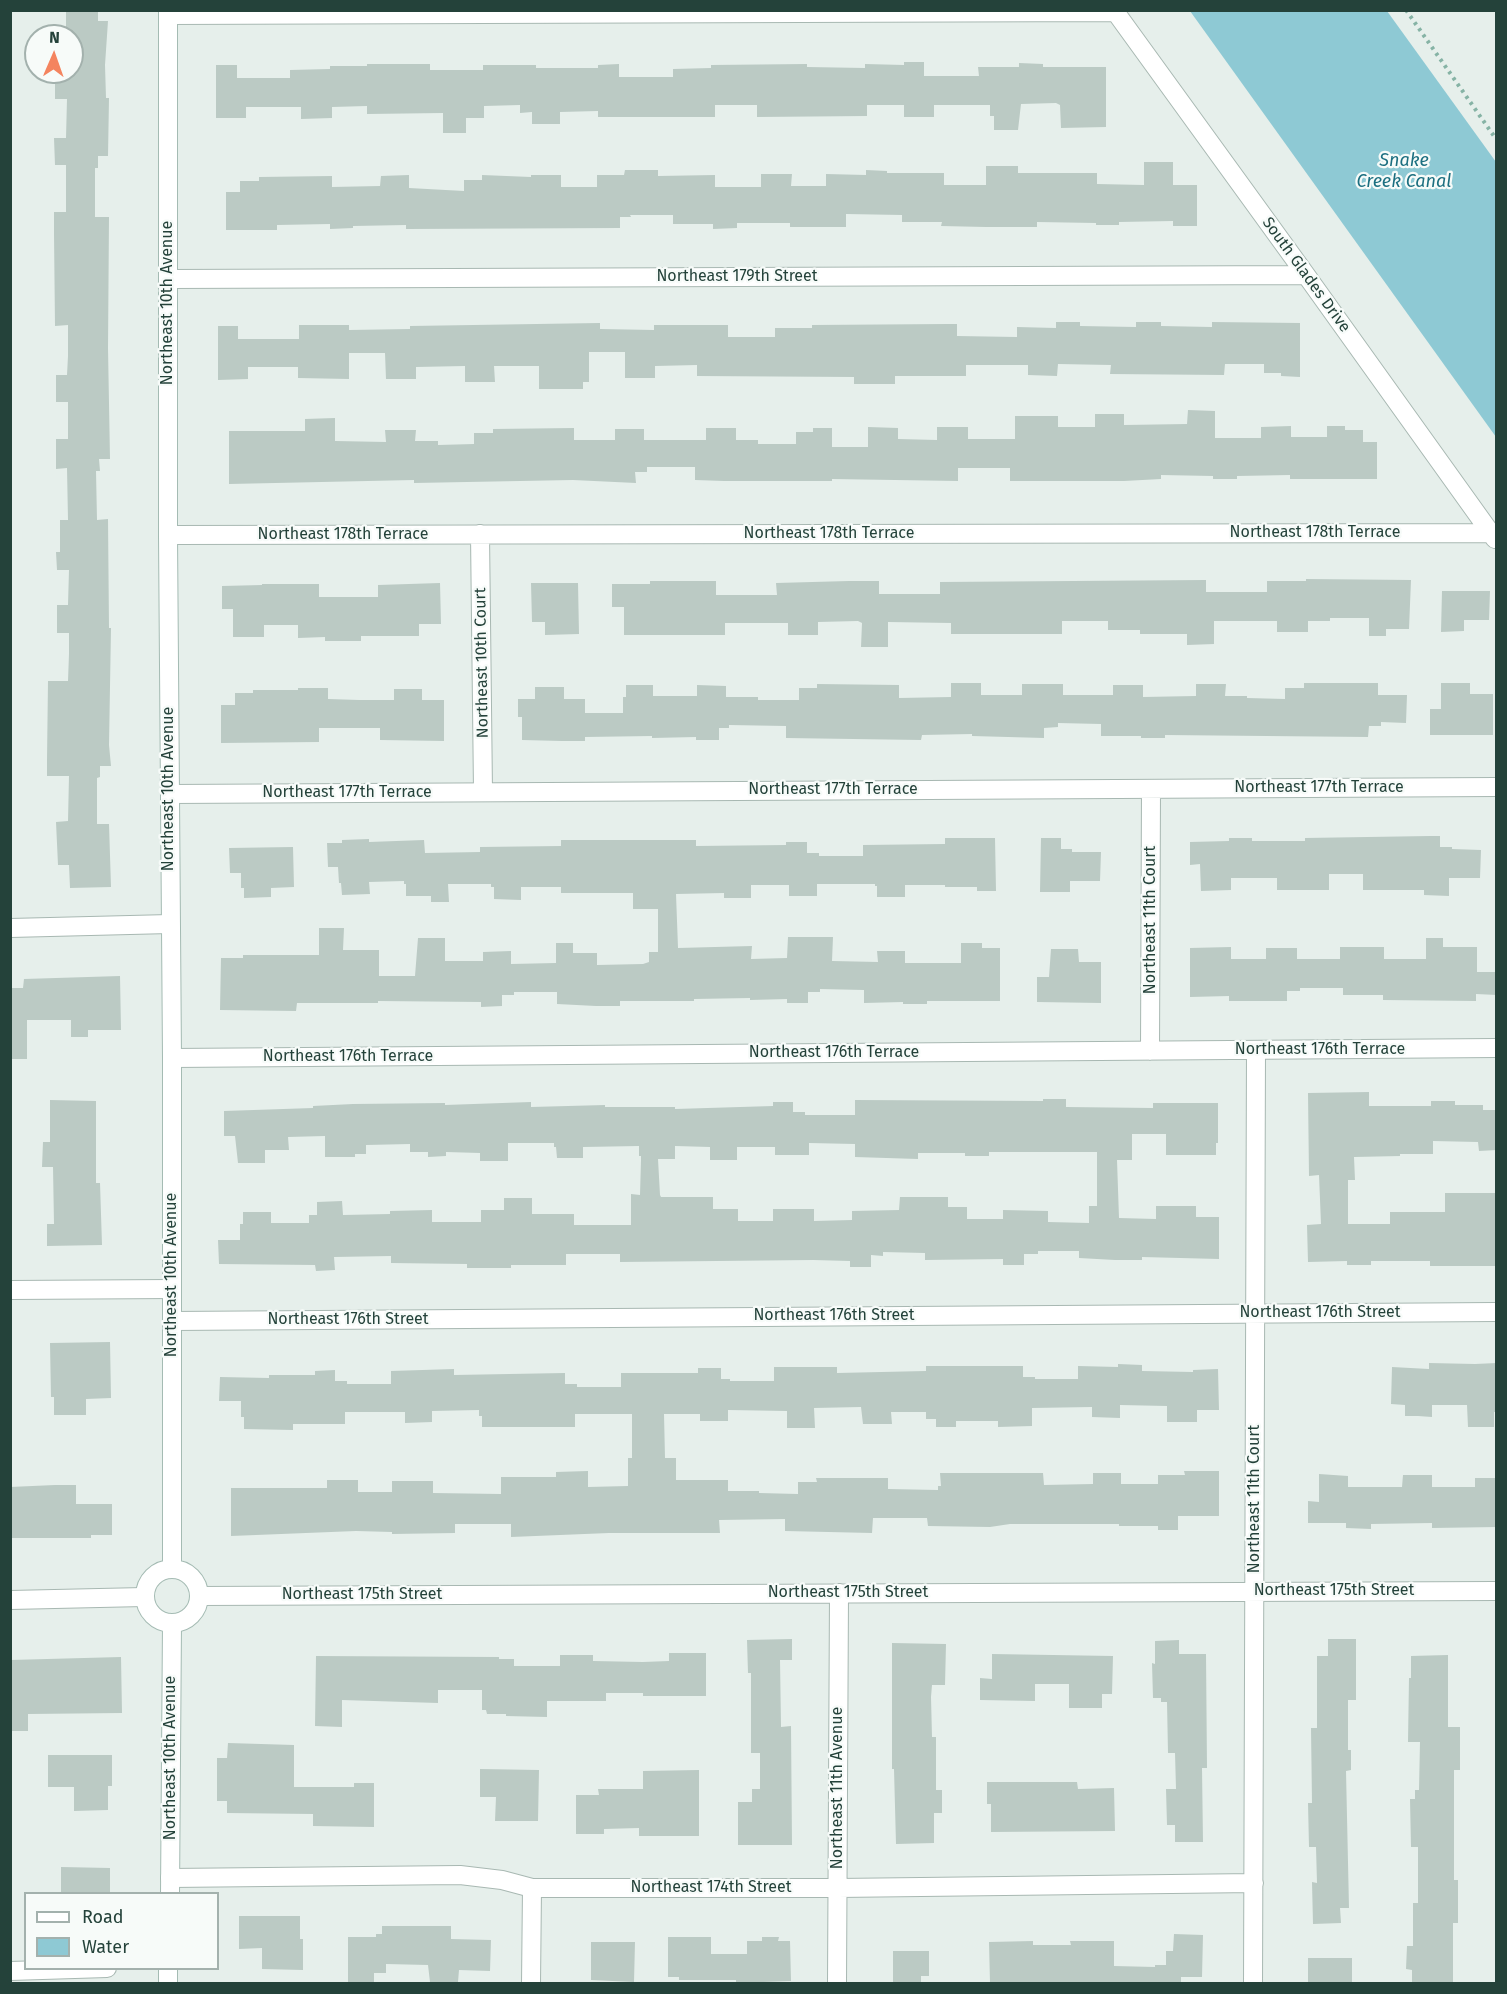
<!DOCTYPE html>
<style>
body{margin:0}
#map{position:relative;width:1507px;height:1994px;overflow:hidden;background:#e6efeb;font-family:"Fira Sans",sans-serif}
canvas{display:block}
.frame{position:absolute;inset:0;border:12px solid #24423a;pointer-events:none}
.legend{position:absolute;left:24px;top:1892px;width:195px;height:78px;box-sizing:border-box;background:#f7fbf9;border:2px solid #a3b1ad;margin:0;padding:8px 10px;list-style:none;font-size:18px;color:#24423a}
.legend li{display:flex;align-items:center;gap:12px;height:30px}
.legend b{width:30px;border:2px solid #a3b1ad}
.north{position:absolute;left:24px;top:24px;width:60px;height:60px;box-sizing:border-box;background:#f7fbf9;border:2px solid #a3b1ad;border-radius:50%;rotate:2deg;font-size:16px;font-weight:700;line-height:24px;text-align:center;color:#24423a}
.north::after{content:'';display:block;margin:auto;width:21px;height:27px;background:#f4845f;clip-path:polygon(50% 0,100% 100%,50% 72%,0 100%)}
</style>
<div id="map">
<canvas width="1507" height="1994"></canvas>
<div class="frame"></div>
<ul class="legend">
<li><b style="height:8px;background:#fff"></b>Road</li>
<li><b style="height:16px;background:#8ec9d4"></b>Water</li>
</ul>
<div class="north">N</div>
</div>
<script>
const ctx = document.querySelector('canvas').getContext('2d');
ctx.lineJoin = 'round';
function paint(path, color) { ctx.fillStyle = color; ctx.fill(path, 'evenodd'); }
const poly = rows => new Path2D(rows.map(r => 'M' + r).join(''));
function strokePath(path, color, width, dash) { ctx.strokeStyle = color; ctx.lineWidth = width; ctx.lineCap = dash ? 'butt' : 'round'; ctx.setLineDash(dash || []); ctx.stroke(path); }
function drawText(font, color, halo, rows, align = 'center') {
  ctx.font = font + ' "Fira Sans",sans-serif'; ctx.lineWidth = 4.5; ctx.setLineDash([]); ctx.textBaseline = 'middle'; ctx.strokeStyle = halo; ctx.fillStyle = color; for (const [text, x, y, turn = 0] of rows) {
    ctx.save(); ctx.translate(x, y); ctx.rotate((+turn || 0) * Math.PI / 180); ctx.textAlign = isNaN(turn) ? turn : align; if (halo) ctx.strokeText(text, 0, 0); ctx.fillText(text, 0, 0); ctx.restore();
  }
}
paint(poly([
 [1190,11,1387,11,1496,162,1496,437]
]), '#8ec9d4');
paint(poly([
 [66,10,98,10,98,21,108,21,105,65,106,98,109,98,108,156,98,156,98,168,95,168,95,217,109,217,108,348,110,459,99,459,100,471,96,471,97,520,108,519,109,628,111,628,109,745,111,766,100,766,100,777,97,778,97,824,109,824,111,887,70,888,69,865,58,865,56,822,68,821,69,776,47,776,47,760,48,681,68,681,69,654,69,633,57,633,57,605,68,605,69,570,57,570,56,552,60,552,60,520,68,520,67,468,56,469,56,439,68,439,68,402,56,402,56,375,67,375,68,356,68,325,55,326,54,234,54,212,66,212,66,165,55,165,54,138,66,138,67,99,55,99,55,72,72,72,72,36,66,36],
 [904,62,924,62,924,76,979,76,978,67,1019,67,1019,63,1043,64,1043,67,1106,67,1106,127,1061,128,1060,105,1056,103,1021,104,1018,130,994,130,994,116,990,116,990,105,934,105,934,117,904,117,904,105,867,105,867,116,757,117,757,105,715,105,715,117,598,117,598,111,560,112,560,124,532,124,532,112,520,113,520,105,484,106,484,118,466,118,466,133,443,133,443,113,367,114,367,106,332,107,332,118,301,119,301,107,246,107,246,118,216,118,216,65,237,65,237,78,290,78,290,70,330,69,330,66,367,66,367,64,430,64,430,70,483,70,483,65,536,65,536,68,598,68,598,65,619,64,619,77,673,77,673,69,711,68,711,65,807,64,807,67,865,68,865,64,904,65],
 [1144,162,1173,162,1173,185,1197,185,1197,226,1173,226,1173,221,1119,222,1119,225,1096,225,1096,223,1037,222,1037,227,986,227,941,226,942,222,902,222,902,215,846,214,846,227,790,227,790,223,737,223,737,228,713,229,713,224,673,224,673,215,630,215,631,217,620,217,620,228,406,229,406,225,353,226,353,228,330,229,330,224,277,225,277,230,226,230,226,192,240,192,240,181,259,181,259,177,332,176,332,187,380,186,381,176,409,175,409,188,464,191,464,180,482,180,482,175,531,177,531,175,561,175,561,187,597,187,597,175,624,175,625,170,658,170,658,176,715,175,715,187,761,187,761,174,792,174,791,186,826,186,826,174,866,175,866,170,887,171,887,173,944,173,944,185,986,185,986,166,1018,166,1018,173,1097,173,1097,184,1144,185],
 [1056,322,1080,322,1080,326,1136,327,1136,322,1161,322,1161,326,1212,327,1212,322,1300,323,1300,377,1281,376,1281,373,1264,373,1264,364,1225,364,1224,375,1110,374,1111,365,1058,364,1057,376,1028,375,1028,365,966,365,966,376,895,376,895,384,854,384,854,377,697,376,697,365,655,366,655,378,625,378,625,352,589,352,589,382,583,382,583,389,539,389,539,366,494,366,495,382,465,382,465,366,416,367,416,379,386,379,385,353,349,353,349,379,298,378,298,367,248,367,248,379,218,380,218,326,238,326,238,339,299,339,299,325,349,325,349,330,410,329,410,326,600,323,600,329,654,330,654,325,728,325,728,337,775,337,775,328,812,328,812,325,947,324,957,324,957,336,1017,337,1017,327,1056,328],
 [1188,410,1215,411,1215,438,1261,438,1261,427,1291,426,1291,437,1327,437,1327,426,1345,426,1345,430,1363,430,1363,442,1377,442,1377,479,1290,479,1290,475,1237,476,1237,479,1213,479,1213,476,1161,475,1161,479,1124,481,1010,481,1010,468,958,468,958,481,832,479,832,481,724,481,695,480,695,467,647,467,647,472,635,472,636,483,573,480,414,483,414,480,229,484,229,431,305,431,305,419,335,418,335,441,386,442,385,430,416,430,415,441,438,441,438,445,474,444,474,433,493,433,493,429,574,428,574,440,615,440,615,429,644,429,644,440,706,440,706,428,736,428,736,440,758,440,758,444,796,444,796,432,813,432,813,428,832,428,832,447,868,447,868,427,898,428,898,439,937,440,937,427,968,427,968,439,1015,439,1015,416,1058,416,1058,427,1095,427,1095,414,1124,414,1124,425,1187,424],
 [1306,579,1411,580,1409,629,1386,629,1386,636,1369,636,1369,618,1330,618,1330,621,1308,621,1308,632,1277,632,1277,621,1214,621,1214,644,1187,645,1187,634,1140,634,1140,630,1108,630,1108,621,1062,621,1062,634,951,634,951,623,888,622,888,647,861,647,862,623,858,621,818,622,818,635,788,635,788,623,725,623,725,635,624,635,624,607,612,607,612,584,650,584,650,581,716,581,716,595,777,595,776,583,849,581,879,581,879,594,940,594,940,582,1206,580,1206,592,1267,592,1267,581,1306,581],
 [440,583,441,624,419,624,419,636,361,636,361,641,325,641,325,637,298,638,298,625,264,625,264,637,233,637,233,609,222,609,222,586,262,585,262,584,319,584,319,597,378,597,378,585],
 [531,583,578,583,579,634,545,635,545,622,532,622],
 [1442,591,1490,591,1489,620,1464,620,1464,631,1441,632],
 [951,683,981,683,981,695,1022,695,1022,684,1063,684,1063,695,1113,695,1113,685,1143,685,1143,697,1196,696,1196,684,1226,684,1225,696,1247,696,1247,698,1285,699,1285,688,1304,688,1304,683,1378,683,1378,695,1407,695,1406,723,1381,722,1381,726,1369,726,1368,737,1165,735,1165,738,1141,738,1141,736,1101,736,1101,724,1058,723,1058,727,1044,728,1044,738,972,736,972,734,922,735,921,740,786,738,786,726,729,725,729,728,719,728,719,740,696,740,696,737,652,738,652,736,585,737,585,741,562,741,522,740,522,717,518,717,518,699,535,699,535,687,564,687,564,699,585,699,585,713,623,713,623,697,626,697,626,685,653,685,653,696,697,696,697,685,726,686,726,697,758,697,758,700,799,700,799,688,817,688,817,684,899,685,899,698,951,697],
 [1441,683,1470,683,1470,694,1493,694,1493,735,1430,735,1430,709,1441,709],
 [298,688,328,688,328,699,359,700,394,700,394,689,422,689,422,700,444,700,444,741,380,740,380,728,319,728,319,742,221,743,221,705,235,705,235,693,253,693,253,690,298,690],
 [1430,836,1440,836,1440,847,1452,847,1452,849,1481,850,1480,878,1449,878,1449,896,1424,895,1424,890,1363,890,1363,874,1329,874,1329,890,1277,890,1277,878,1231,878,1231,890,1201,891,1200,864,1190,865,1190,842,1229,841,1229,838,1252,838,1252,841,1305,841,1305,838],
 [945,838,995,838,996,891,977,891,977,887,945,887,945,885,905,885,905,897,877,897,877,886,875,886,875,884,817,884,817,896,789,896,789,885,751,885,751,898,724,898,724,893,676,894,678,948,752,946,751,959,787,958,788,937,833,937,832,961,878,962,877,951,905,951,905,963,961,963,961,943,982,943,982,948,1000,948,1000,1001,927,1001,927,1004,903,1004,903,1002,864,1003,864,990,820,989,820,992,808,992,808,1003,787,1003,787,999,750,1000,750,998,694,999,694,1001,620,1001,620,1006,596,1006,557,1004,557,992,514,992,514,995,502,995,502,1006,481,1007,481,1002,378,1001,378,1003,297,1003,296,1011,220,1010,221,958,243,958,243,955,319,955,319,928,344,928,343,950,379,950,379,976,415,976,418,938,445,938,445,961,483,961,483,952,511,951,511,964,556,963,556,943,573,943,573,953,597,953,597,965,643,964,649,962,649,952,658,952,658,909,633,909,633,893,561,893,561,887,521,887,521,900,494,899,494,887,491,887,491,884,448,884,449,902,431,902,431,896,406,896,406,884,404,884,404,881,369,882,370,894,342,895,341,883,339,883,338,867,328,867,327,843,342,843,342,840,369,839,369,842,424,840,425,853,480,852,480,847,561,846,561,840,696,840,696,846,786,845,786,842,807,842,807,853,819,853,819,856,863,856,863,845,945,844],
 [1041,838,1061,838,1061,849,1072,849,1072,852,1101,852,1100,881,1070,881,1070,892,1040,892],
 [293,847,294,887,271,888,271,897,244,898,244,888,241,888,241,873,230,873,229,848],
 [1426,938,1443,938,1443,947,1477,947,1477,972,1497,972,1497,995,1476,994,1476,1001,1383,1000,1383,995,1343,995,1343,988,1300,988,1300,991,1287,991,1287,1001,1229,1001,1229,996,1190,997,1190,948,1231,947,1231,959,1266,959,1266,948,1297,948,1297,959,1340,959,1340,947,1384,947,1384,959,1426,959],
 [1051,949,1078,949,1079,962,1101,962,1101,1003,1037,1002,1037,977,1049,977],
 [120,976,121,1030,88,1030,88,1037,71,1037,71,1020,27,1020,27,1059,10,1059,10,988,23,988,24,979],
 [1369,1092,1369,1106,1431,1106,1431,1101,1455,1101,1455,1105,1483,1105,1483,1110,1497,1110,1497,1150,1479,1151,1478,1142,1433,1141,1433,1154,1400,1154,1400,1156,1354,1157,1355,1180,1348,1180,1348,1224,1390,1224,1390,1212,1445,1212,1445,1193,1497,1193,1497,1266,1430,1266,1430,1261,1371,1261,1371,1265,1347,1265,1347,1261,1308,1262,1307,1225,1321,1224,1319,1175,1309,1176,1308,1093],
 [1043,1099,1066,1099,1066,1107,1153,1108,1153,1103,1218,1103,1218,1143,1216,1143,1216,1155,1166,1155,1166,1134,1132,1134,1132,1160,1117,1160,1119,1218,1156,1219,1156,1206,1196,1206,1196,1217,1219,1217,1219,1259,1142,1257,1142,1260,1115,1260,1079,1258,1079,1251,1038,1251,1038,1254,1024,1254,1024,1265,1003,1265,1003,1259,925,1260,925,1253,883,1252,883,1256,871,1255,871,1267,850,1267,850,1261,813,1260,620,1262,620,1254,566,1254,566,1265,511,1265,511,1268,467,1268,467,1264,391,1263,391,1256,334,1257,335,1270,316,1271,315,1265,219,1264,218,1240,240,1240,240,1224,243,1224,243,1212,271,1212,271,1223,309,1223,309,1215,317,1215,317,1202,342,1201,343,1215,390,1214,390,1211,432,1210,432,1222,481,1222,481,1210,504,1210,504,1198,532,1198,532,1214,574,1214,574,1225,631,1225,631,1194,640,1195,641,1160,641,1156,639,1156,639,1146,583,1147,583,1158,557,1158,556,1147,554,1147,554,1143,508,1143,508,1161,480,1161,480,1153,446,1152,446,1156,428,1157,428,1152,410,1152,410,1144,366,1145,366,1154,355,1154,355,1157,325,1157,325,1136,288,1137,289,1150,265,1150,265,1163,238,1163,235,1136,224,1136,224,1111,313,1108,313,1106,353,1104,445,1103,445,1105,531,1102,531,1107,605,1105,605,1107,675,1107,675,1109,773,1106,773,1102,793,1102,793,1112,805,1112,805,1115,855,1115,855,1100,1043,1101],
 [809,1143,855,1144,855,1157,918,1159,918,1153,965,1153,965,1156,989,1156,989,1152,1097,1152,1097,1206,1089,1206,1089,1223,1048,1222,1048,1211,1003,1210,1003,1219,967,1219,967,1207,948,1207,948,1197,900,1197,899,1210,852,1211,852,1220,814,1221,814,1209,773,1209,773,1221,738,1221,738,1209,713,1209,713,1197,661,1197,660,1195,658,1159,675,1159,675,1146,710,1147,710,1160,737,1160,737,1147,775,1147,775,1155,809,1155],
 [50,1100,96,1101,96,1183,100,1183,102,1245,47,1246,47,1224,54,1224,53,1167,42,1167,43,1142,50,1142],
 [110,1342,111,1398,86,1399,86,1415,54,1415,54,1397,51,1397,50,1343],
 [1429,1363,1475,1364,1497,1363,1497,1412,1494,1412,1494,1427,1468,1427,1467,1405,1432,1405,1432,1417,1418,1416,1405,1416,1405,1405,1391,1404,1392,1367,1429,1369],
 [1118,1364,1142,1365,1142,1371,1193,1372,1193,1370,1218,1369,1219,1410,1197,1410,1197,1422,1167,1422,1167,1406,1120,1405,1120,1418,1092,1417,1092,1407,1032,1408,1032,1426,998,1427,998,1421,956,1421,956,1427,936,1427,936,1419,926,1419,926,1412,891,1412,892,1424,863,1424,861,1407,814,1408,815,1428,787,1428,787,1411,728,1410,728,1421,700,1421,700,1414,664,1414,665,1458,676,1458,676,1480,728,1480,728,1491,759,1491,759,1493,798,1494,798,1482,817,1482,816,1478,888,1478,888,1489,938,1490,938,1486,941,1486,940,1473,1043,1473,1044,1485,1093,1484,1093,1473,1121,1473,1121,1484,1158,1484,1158,1475,1185,1475,1184,1471,1219,1471,1219,1516,1178,1516,1178,1530,1158,1530,1158,1526,1119,1526,1119,1524,1010,1524,990,1527,928,1526,927,1518,873,1518,872,1533,785,1531,785,1519,719,1520,720,1533,609,1533,511,1537,511,1524,455,1524,455,1533,392,1534,392,1532,356,1531,231,1536,231,1488,327,1488,327,1480,358,1480,358,1492,392,1492,392,1481,433,1481,433,1493,501,1494,501,1477,556,1477,556,1472,588,1471,588,1487,628,1486,628,1458,632,1458,632,1414,575,1414,575,1427,482,1427,482,1416,479,1416,479,1410,432,1411,432,1422,405,1423,405,1412,345,1412,345,1424,293,1424,293,1430,244,1429,244,1417,241,1417,241,1401,219,1401,220,1377,269,1378,269,1375,315,1375,315,1371,335,1370,335,1381,347,1381,347,1384,391,1384,391,1371,454,1369,454,1375,565,1373,565,1384,577,1384,577,1387,621,1387,621,1373,698,1373,698,1368,721,1368,721,1379,730,1379,730,1381,774,1381,774,1367,837,1367,837,1373,926,1371,926,1366,1023,1366,1023,1377,1035,1377,1035,1379,1078,1379,1078,1366,1118,1367],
 [1319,1474,1348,1476,1348,1487,1402,1487,1403,1475,1432,1475,1432,1487,1475,1487,1475,1478,1497,1478,1497,1527,1432,1528,1432,1523,1371,1524,1371,1529,1346,1528,1346,1523,1308,1523,1308,1501,1319,1502],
 [55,1485,76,1485,76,1504,112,1504,112,1535,91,1535,91,1538,10,1538,10,1487],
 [792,1639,792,1660,780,1660,781,1727,791,1726,792,1845,738,1845,738,1802,752,1802,752,1789,760,1789,760,1753,751,1753,751,1673,748,1673,747,1640],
 [1328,1639,1356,1639,1356,1700,1348,1700,1348,1750,1351,1750,1351,1770,1346,1771,1349,1908,1340,1908,1341,1923,1313,1924,1312,1882,1317,1883,1316,1847,1309,1847,1308,1803,1312,1803,1311,1728,1317,1728,1317,1656,1328,1656],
 [1179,1640,1179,1654,1206,1654,1207,1768,1202,1768,1203,1842,1175,1842,1175,1825,1167,1825,1166,1789,1176,1789,1175,1753,1168,1753,1167,1702,1161,1702,1161,1698,1153,1698,1152,1663,1155,1664,1155,1641],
 [892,1643,946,1644,945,1685,932,1685,931,1697,932,1737,936,1737,936,1790,942,1790,942,1813,934,1813,934,1843,896,1844,894,1769,892,1769],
 [669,1653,706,1653,706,1696,643,1696,643,1693,606,1693,606,1701,547,1701,547,1717,506,1716,506,1714,487,1714,486,1710,482,1710,482,1690,438,1690,438,1703,342,1700,342,1727,315,1726,316,1656,499,1657,499,1659,514,1659,514,1666,560,1666,560,1655,593,1655,593,1661,643,1662,669,1661],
 [992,1654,1113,1656,1112,1694,1102,1694,1102,1708,1069,1708,1069,1684,1035,1684,1035,1701,980,1700,980,1678,992,1679],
 [1448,1655,1448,1727,1460,1727,1460,1770,1454,1770,1454,1880,1458,1880,1458,1923,1453,1923,1453,1983,1412,1983,1412,1970,1406,1969,1407,1946,1413,1946,1413,1903,1418,1903,1418,1847,1411,1847,1410,1799,1415,1799,1415,1790,1419,1790,1420,1742,1408,1742,1409,1678,1411,1678,1411,1656],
 [121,1657,122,1713,28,1714,28,1731,10,1731,10,1660],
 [228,1743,294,1745,294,1787,354,1787,354,1783,374,1783,374,1827,313,1826,313,1814,227,1813,227,1801,217,1801,217,1758,227,1758],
 [48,1755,112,1755,112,1786,108,1786,108,1810,74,1811,74,1787,48,1787],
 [480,1769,539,1770,538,1821,495,1821,496,1797,480,1797],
 [699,1770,699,1836,639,1836,639,1828,604,1829,604,1834,576,1834,576,1795,599,1795,598,1789,643,1789,643,1771],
 [987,1782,1077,1782,1078,1789,1114,1788,1115,1831,991,1832,991,1804,987,1804],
 [61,1867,110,1868,110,1893,61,1893],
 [239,1916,300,1916,300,1939,303,1939,303,1970,262,1969,262,1948,239,1949],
 [382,1926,451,1926,451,1939,491,1940,490,1971,459,1970,458,1982,430,1982,428,1965,386,1964,386,1973,374,1973,374,1983,348,1983,348,1937,376,1937,376,1934,382,1934],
 [1174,1934,1203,1935,1202,1977,1181,1977,1181,1983,990,1983,989,1942,1033,1941,1033,1945,1071,1945,1070,1941,1114,1941,1114,1966,1155,1967,1155,1965,1166,1965,1166,1951,1173,1951],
 [668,1937,711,1937,711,1954,747,1954,747,1941,762,1941,762,1937,779,1937,778,1941,790,1941,791,1981,736,1983,736,1980,679,1980,679,1977,668,1977],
 [591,1942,635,1942,634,1982,591,1980],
 [893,1951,929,1951,929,1976,921,1976,921,1983,893,1983],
 [1308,1958,1352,1958,1352,1983,1308,1983]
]), '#bbcac4');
const street = poly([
 [1114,10,1306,275,1495,539],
 [168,15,1115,12],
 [169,279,1306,275],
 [480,534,483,792],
 [168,535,1490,533],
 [170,794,1496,787],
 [10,928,170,924],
 [1150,1051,1151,789],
 [172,1058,1496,1048],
 [10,1290,172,1289],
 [172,1321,1496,1312],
 [199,1596,1496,1591],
 [10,1600,144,1597],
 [170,1878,460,1875,502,1880,532,1888,838,1888,1254,1883],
 [10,1971,107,1968],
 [531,1984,532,1888],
 [837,1984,839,1593],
 [1253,1984,1256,1050]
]);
const secondary = poly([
 [168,10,168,535,172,1058,172,1568],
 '145 1596a27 27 0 1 1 54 0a27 27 0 1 1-54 0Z',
 [170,1894,172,1623],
 [168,1984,168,1968]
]);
strokePath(street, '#a8b8b2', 20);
strokePath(secondary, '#a4bbb3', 20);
strokePath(poly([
 [1406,10,1496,139]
]), '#86b3a5', 4, [3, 4.5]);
strokePath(street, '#fff', 18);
strokePath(secondary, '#fff', 18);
drawText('16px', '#24423a', '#f7fbf9', [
 ["South Glades Drive",1306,275,54],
 ["Northeast 179th Street",737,277],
 ["Northeast 10th Avenue",168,303,-90],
 ["Northeast 178th Terrace",1315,533],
 ["Northeast 178th Terrace",829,534],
 ["Northeast 178th Terrace",343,535],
 ["Northeast 10th Court",482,663,-91],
 ["Northeast 177th Terrace",1319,788],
 ["Northeast 10th Avenue",169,789,-90],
 ["Northeast 177th Terrace",833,790],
 ["Northeast 177th Terrace",347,793],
 ["Northeast 11th Court",1151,920,-90],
 ["Northeast 176th Terrace",1320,1050],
 ["Northeast 176th Terrace",834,1053],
 ["Northeast 176th Terrace",348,1057],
 ["Northeast 10th Avenue",172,1275,-90],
 ["Northeast 176th Street",1320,1313],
 ["Northeast 176th Street",834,1316],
 ["Northeast 176th Street",348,1320],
 ["Northeast 11th Court",1255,1499,-90],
 ["Northeast 175th Street",1334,1591],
 ["Northeast 175th Street",848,1593],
 ["Northeast 175th Street",362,1595],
 ["Northeast 10th Avenue",171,1758,-90],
 ["Northeast 11th Avenue",838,1788,-90],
 ["Northeast 174th Street",711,1888]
]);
drawText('italic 18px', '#1c6f80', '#f7fbf9', [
 ["Snake",1404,161],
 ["Creek Canal",1404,182]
]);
</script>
